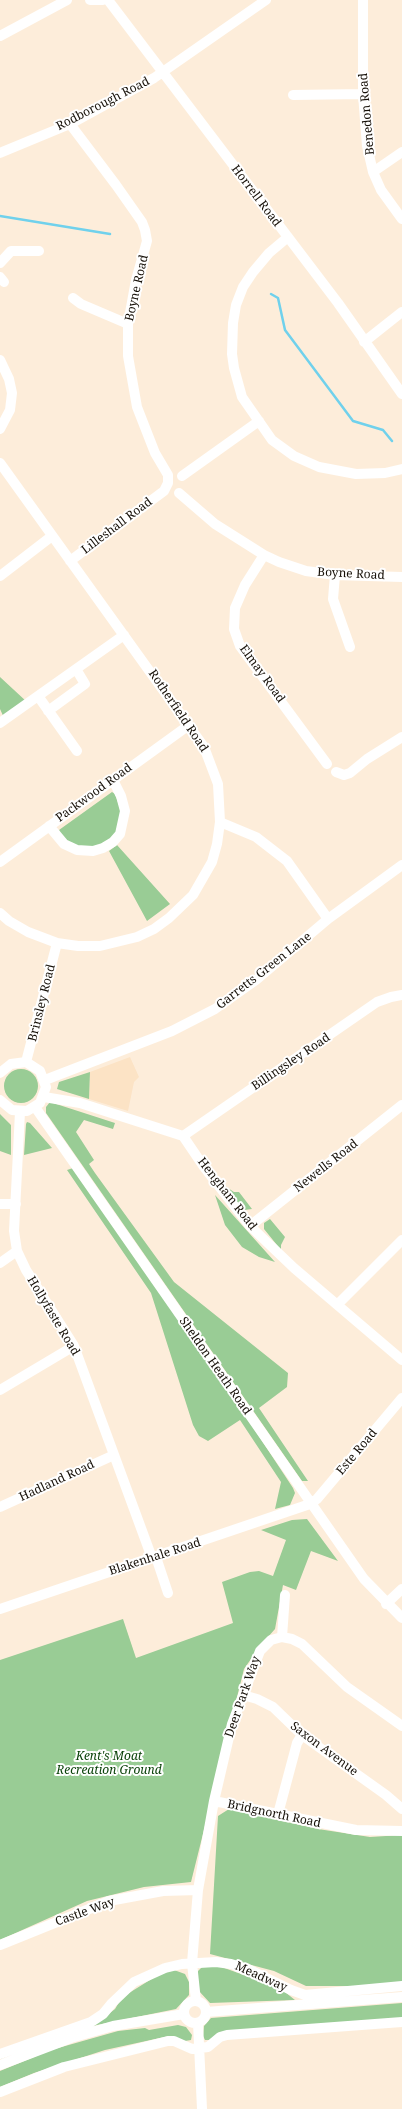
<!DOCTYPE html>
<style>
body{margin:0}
canvas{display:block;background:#fdedda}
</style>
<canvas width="402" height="2109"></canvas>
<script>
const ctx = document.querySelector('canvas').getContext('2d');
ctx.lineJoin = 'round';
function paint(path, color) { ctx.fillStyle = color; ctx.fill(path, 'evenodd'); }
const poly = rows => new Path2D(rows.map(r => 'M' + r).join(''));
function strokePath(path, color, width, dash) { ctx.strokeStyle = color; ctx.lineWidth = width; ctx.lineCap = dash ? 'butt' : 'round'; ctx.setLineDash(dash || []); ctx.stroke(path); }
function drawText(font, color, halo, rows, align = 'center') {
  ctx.font = font + ' "Noto Serif",serif'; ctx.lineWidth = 4; ctx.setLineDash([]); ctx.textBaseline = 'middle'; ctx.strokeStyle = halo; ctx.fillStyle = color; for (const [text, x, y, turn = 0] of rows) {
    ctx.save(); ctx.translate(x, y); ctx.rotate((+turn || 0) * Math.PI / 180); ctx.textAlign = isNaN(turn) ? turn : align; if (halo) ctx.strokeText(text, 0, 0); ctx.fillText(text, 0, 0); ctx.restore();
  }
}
paint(poly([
 [130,1057,139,1077,134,1082,128,1111,89,1099,90,1072]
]), '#fce3c5');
paint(poly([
 [0,677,27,702,5,720,0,709],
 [112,792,115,794,121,811,120,826,110,841,94,847,78,846,70,843,61,835,59,830],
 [117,845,170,904,147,921,109,851],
 '4 1086a17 17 0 1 1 34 0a17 17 0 1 1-34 0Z',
 [90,1072,89,1099,57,1089,59,1082],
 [50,1102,115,1123,113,1129,84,1120,76,1132,94,1160,89,1164,95,1173,174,1282,288,1373,287,1387,259,1408,308,1481,302,1481,46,1113,46,1107],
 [0,1114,11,1125,11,1155,0,1151],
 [27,1122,30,1123,52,1148,24,1155,26,1124],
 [73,1168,239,1406,293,1488,295,1493,290,1505,275,1509,281,1482,240,1420,208,1441,199,1436,193,1425,151,1293,67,1170],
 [225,1186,234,1192,239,1192,252,1209,244,1210,240,1206],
 [215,1195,275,1262,259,1257,242,1247,225,1225],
 [270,1219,285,1237,281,1245,281,1250,264,1229,264,1223],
 [307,1519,338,1561,311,1551,296,1590,283,1585,275,1629,260,1646,244,1669,191,1882,144,1887,87,1901,0,1940,0,1660,123,1619,136,1658,233,1623,222,1582,250,1572,259,1571,273,1576,286,1540,261,1530,292,1520],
 [229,1809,318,1829,370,1837,402,1835,402,1983,357,1986,306,1986,274,1971,210,1954,218,1816],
 [216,1965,280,1988,295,2000,210,2003,198,1990,198,1971,203,1966],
 [174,1970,185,1974,189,1982,189,1995,176,2009,97,2025,36,2045,0,2059,0,2057,102,2019,115,2009,121,1999,129,1993,158,1975],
 [402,2003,402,2019,211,2040,205,2040,203,2036,204,2026,211,2018],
 [178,2025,186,2027,192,2035,191,2040,185,2041,169,2036,105,2050,34,2073,0,2087,0,2071,51,2050,118,2031,145,2028,149,2030]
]), '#99cc95');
strokePath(poly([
 [0,216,110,234],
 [271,294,278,298,285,330,353,421,383,430,392,441]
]), '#70d1ec', 2.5);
strokePath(poly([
 [90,0,103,0],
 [108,0,338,303,402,394],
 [363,0,363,94,367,146,373,172,381,190,402,219],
 [0,36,67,0],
 [293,95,363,94],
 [70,124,116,185,142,222,145,230,147,241,136,280,128,324,128,356,137,407,155,453,168,475,168,483,164,491,70,561],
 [0,153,70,124,154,78,266,0],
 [373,172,402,152],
 [288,237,269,253,253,272,243,287,236,305,233,323,232,354,234,368,242,397,272,440,294,456,319,467,356,474,385,473,402,469],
 [0,263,11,251,39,251],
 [0,277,4,282],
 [73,298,81,304,128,324],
 [364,342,402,312],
 [0,360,9,379,12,393,10,410,0,429],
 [0,463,204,747,218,784,220,822,217,844,212,862,193,895,169,918,154,929,137,937,100,946,78,946,57,943,28,932,9,921,0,913],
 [182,476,259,421],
 [179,493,215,524,264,555,279,562,306,571,335,575,402,577],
 [264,555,245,585,235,608,234,629,240,646,327,764],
 [335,575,333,599,350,647],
 [0,576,52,536],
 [38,696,77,751],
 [48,711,85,684,76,669],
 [0,723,124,635],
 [336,772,344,775,350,773,367,759,402,737],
 [220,822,256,837,287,861,328,919],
 [49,826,64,844,77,850,93,851,103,848,113,842,120,834,125,811,121,796,113,780],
 [0,862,189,725],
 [26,1062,57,943],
 [0,1073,11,1064,26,1062,40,1071,46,1087,40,1103,27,1111,12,1110,0,1100],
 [45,1080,172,1031,215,1009,256,980,328,919,402,865],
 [44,1097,80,1103,183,1136,204,1167,250,1226,294,1268,402,1360],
 [35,1107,364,1579,402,1618],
 [20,1112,14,1231,17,1251,26,1270,74,1346,152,1558],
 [183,1136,377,1002,391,997,402,995],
 [0,1204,16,1204],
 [250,1226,402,1105],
 [0,1263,17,1251],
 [338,1304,402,1240],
 [0,1390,74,1346],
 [0,1507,114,1455],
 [156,1557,168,1593],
 [386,1604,402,1589],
 [0,1609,310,1504,317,1499,402,1398],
 [282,1637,285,1595],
 [243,1695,257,1699,273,1707,302,1735,386,1795,402,1809],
 [214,1801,232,1724,260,1651,271,1640,282,1637,292,1639,302,1644,347,1687,402,1726],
 [278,1814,297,1743,302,1735],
 [0,1945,109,1901,163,1891,198,1890],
 [196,2001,192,1963,198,1890,214,1801,356,1830,402,1831],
 '184 2012a11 11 0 1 1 22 0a11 11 0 1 1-22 0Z',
 [206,2012,402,1997],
 [198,2023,202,2109],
 [0,2054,91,2022,103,2014,112,2003,134,1982,165,1968,182,1964,216,1962,231,1964,248,1969,291,1990,305,1995,402,1986],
 [0,2065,71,2038,113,2026,184,2014],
 [0,2092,64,2067,168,2041,174,2041,192,2049,208,2047,220,2037,227,2035,402,2022]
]), '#fff', 10);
drawText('12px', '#161008', '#fff', [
 ["Rodborough Road",103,104,-27],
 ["Benedon Road",367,114,-95],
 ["Horrell Road",256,196,53],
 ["Boyne Road",137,288,-77],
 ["Lilleshall Road",117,526,-37],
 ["Boyne Road",351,574,3],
 ["Elmay Road",262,674,54],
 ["Rotherfield Road",178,711,56],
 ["Packwood Road",94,793,-36],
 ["Garretts Green Lane",264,971,-38],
 ["Brinsley Road",42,1003,-76],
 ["Billingsley Road",291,1062,-34],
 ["Newells Road",326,1166,-38],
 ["Hengham Road",227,1194,52],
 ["Hollyfaste Road",53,1316,59],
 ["Sheldon Heath Road",215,1366,55],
 ["Este Road",357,1452,-50],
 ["Hadland Road",57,1481,-25],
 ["Blakenhale Road",155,1557,-18],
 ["Deer Park Way",243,1697,-71],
 ["Saxon Avenue",324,1749,37],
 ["Bridgnorth Road",274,1814,12],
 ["Castle Way",85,1912,-20],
 ["Meadway",261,1977,24]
]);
drawText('italic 12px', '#0a4209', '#fff', [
 ["Kent's Moat",109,1757],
 ["Recreation Ground",109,1771]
]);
</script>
